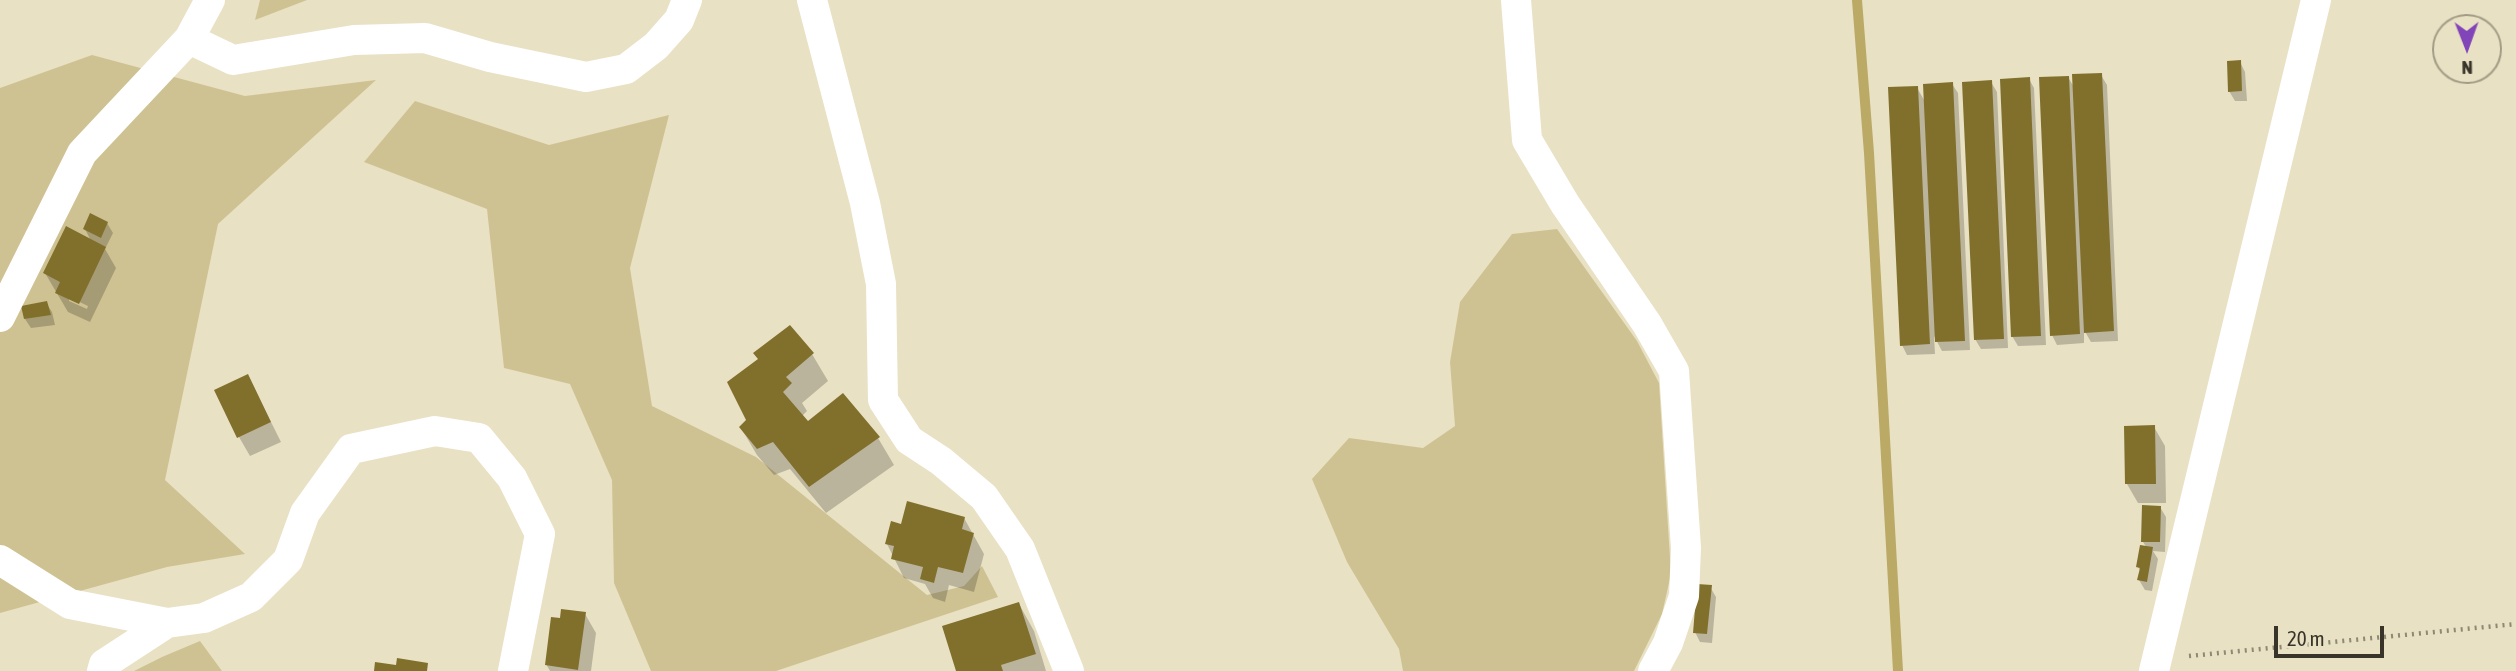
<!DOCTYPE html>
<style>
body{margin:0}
#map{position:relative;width:2516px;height:671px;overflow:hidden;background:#e9e1c4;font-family:"Asap Condensed",sans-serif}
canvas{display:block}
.north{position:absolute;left:2432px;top:14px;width:70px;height:70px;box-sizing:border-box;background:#e9e1c4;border:2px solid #a29c86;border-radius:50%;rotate:179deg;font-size:19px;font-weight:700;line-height:28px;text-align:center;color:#383429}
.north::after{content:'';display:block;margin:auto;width:24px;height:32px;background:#8144b9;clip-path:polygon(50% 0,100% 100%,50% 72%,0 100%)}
.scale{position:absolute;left:2274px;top:626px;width:110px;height:32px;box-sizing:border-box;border:4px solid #383429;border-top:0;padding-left:9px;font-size:21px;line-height:24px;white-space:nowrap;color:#383429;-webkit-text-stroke:5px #e9e1c4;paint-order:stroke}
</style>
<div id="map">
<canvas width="2516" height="671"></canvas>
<div class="north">N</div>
<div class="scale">20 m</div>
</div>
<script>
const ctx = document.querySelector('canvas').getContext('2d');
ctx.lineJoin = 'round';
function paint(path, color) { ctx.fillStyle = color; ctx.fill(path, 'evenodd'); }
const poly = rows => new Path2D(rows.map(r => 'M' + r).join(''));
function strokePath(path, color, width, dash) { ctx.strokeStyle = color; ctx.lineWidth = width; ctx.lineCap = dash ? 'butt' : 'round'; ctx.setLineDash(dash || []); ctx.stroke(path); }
paint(poly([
 [260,0,307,0,255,20],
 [92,55,245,96,376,80,218,224,165,480,245,554,167,567,0,613,0,88],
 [415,101,549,145,669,115,630,268,652,406,756,457,927,595,964,586,982,566,998,597,776,671,651,671,614,583,612,480,570,384,504,368,487,209,364,162],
 [1557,229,1637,341,1659,383,1671,574,1662,614,1634,671,1403,671,1399,649,1347,562,1312,479,1349,438,1423,448,1455,426,1450,362,1460,302,1512,234],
 [200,641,222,671,134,671,162,657]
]), '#cfc292');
paint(poly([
 [2240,62,2245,72,2247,101,2235,101,2229,91],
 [2101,75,2107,85,2118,341,2091,342,2084,330,2084,343,2057,345,2052,335,2068,77,2075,89],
 [2029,79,2034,88,2046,345,2018,346,2012,336],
 [1991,82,1997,92,2008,348,1981,349,1975,339],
 [1952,84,1958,93,1970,350,1942,351,1934,336,1935,354,1907,355,1902,345,1917,88,1926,103],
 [107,223,113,233,105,249,116,268,90,322,68,312,45,273,91,241,85,229],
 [69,297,88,306,87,309,69,301],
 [46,303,52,312,55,325,31,328,25,319],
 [812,354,828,381,802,403,807,411,802,416,808,424,878,438,894,465,826,513,790,469,774,475,757,455,741,428,748,421,730,383],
 [248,376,281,442,250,456,239,437],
 [2154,427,2165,446,2166,503,2138,503,2127,484],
 [2160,507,2166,517,2165,552,2153,551,2158,559,2152,591,2145,590,2139,580,2141,572,2138,567,2147,548,2143,542],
 [964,518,984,554,974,592,949,585,945,602,933,598,925,584,904,578,887,544,902,526],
 [1710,587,1716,597,1712,643,1700,642,1695,632],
 [1019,604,1034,631,1046,671,958,671],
 [585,614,596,633,591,671,550,671,546,664,562,620]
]), '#0003');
strokePath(poly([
 [1857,0,1869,153,1898,671]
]), '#bba966', 10);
paint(poly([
 [2241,60,2242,91,2228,92,2227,61],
 [2102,73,2114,331,2084,333,2072,74],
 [2069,76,2080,334,2050,336,2039,77],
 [2030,77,2041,336,2011,337,2000,79],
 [1992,80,2004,339,1974,340,1962,82],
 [1953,82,1965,341,1935,342,1923,84],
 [1918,86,1930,344,1900,346,1888,87],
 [90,213,108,222,101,238,83,229],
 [66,226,106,247,79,304,55,293,60,282,43,273],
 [47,301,51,315,24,319,21,306],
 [790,325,814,353,786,377,792,383,783,392,808,421,843,393,880,437,809,487,773,442,757,449,739,427,746,420,727,382,758,359,753,353],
 [248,374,271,422,237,438,214,390],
 [2155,425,2156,484,2125,484,2124,426],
 [907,501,965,517,962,529,974,533,963,573,938,567,934,583,920,579,923,567,891,559,894,546,885,544,891,521,901,524],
 [2142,505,2161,506,2160,542,2141,542],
 [2140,545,2153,547,2147,582,2137,580,2140,568,2136,567],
 [1697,584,1712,585,1707,634,1693,633],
 [1019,602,1036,654,1001,665,1003,671,956,671,942,626],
 [561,609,586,612,578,670,545,665,551,617,560,618],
 [397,658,428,663,427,671,374,671,375,662,396,665]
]), '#81702c');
strokePath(poly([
 [2189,656,2516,624]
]), '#8e8874', 4.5, [2, 5]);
strokePath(poly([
 [812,0,865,203,881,284,883,400,909,440,941,461,984,497,1020,549,1069,671],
 [1516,0,1527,140,1565,204,1647,324,1674,371,1686,548,1684,596,1668,643,1653,671],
 [189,39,233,60,354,40,425,38,490,57,586,77,626,69,656,46,679,20,687,0],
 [0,317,82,153,189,39,210,0],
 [0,560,70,604,167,623,204,618,251,597,288,560,305,513,351,449,435,431,479,438,512,478,540,534,513,671],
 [102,671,104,664,167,623],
 [2154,671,2316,0]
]), '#fff', 30);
</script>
